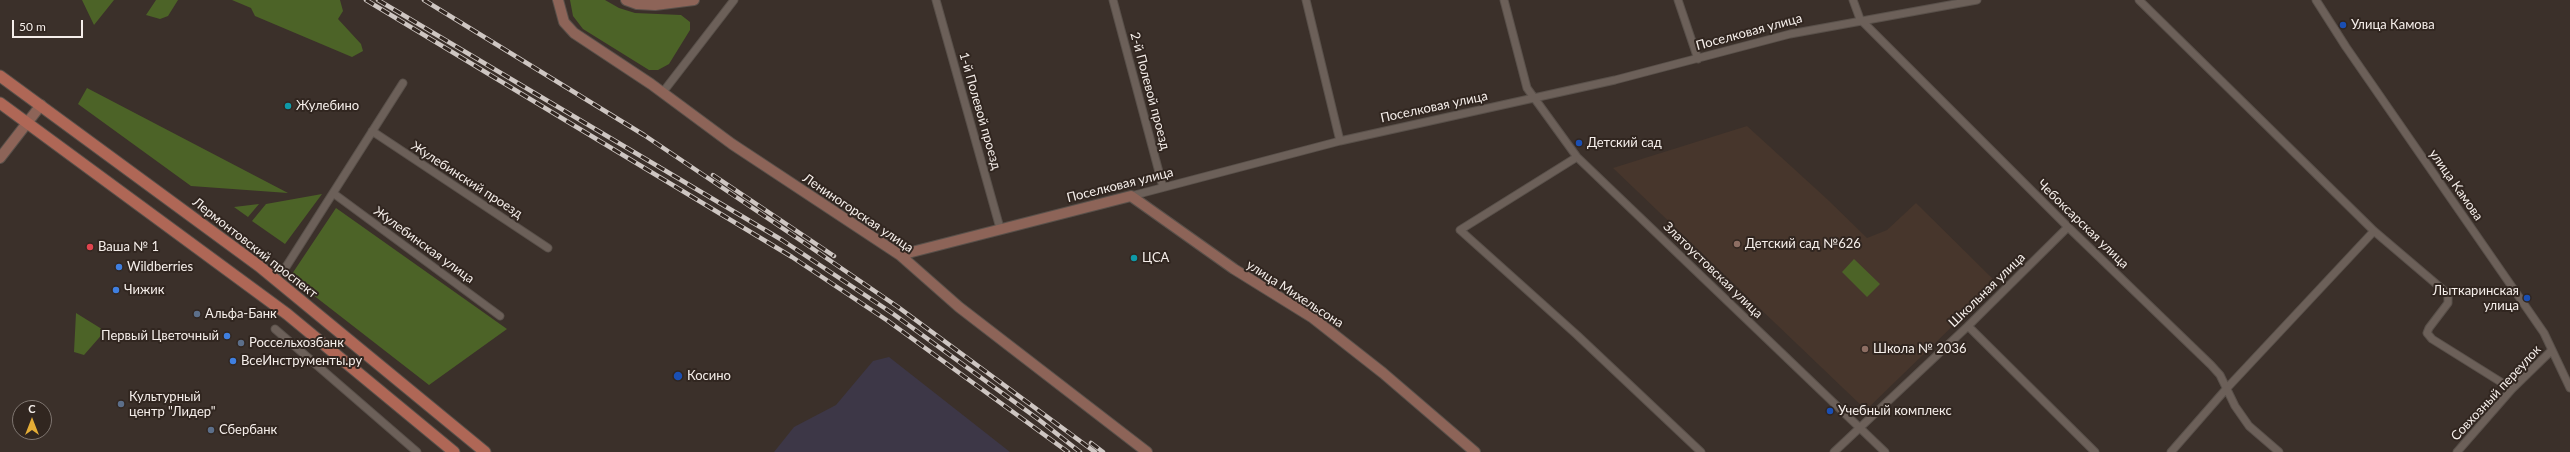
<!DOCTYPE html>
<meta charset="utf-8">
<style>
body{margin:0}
#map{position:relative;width:2570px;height:452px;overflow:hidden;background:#3b302a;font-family:Lato,sans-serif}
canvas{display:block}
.north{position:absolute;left:12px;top:400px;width:40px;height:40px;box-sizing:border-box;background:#312620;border:1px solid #7f7671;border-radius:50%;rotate:0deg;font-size:11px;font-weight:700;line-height:16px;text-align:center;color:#f5eeea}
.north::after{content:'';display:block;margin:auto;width:14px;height:18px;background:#e5ad36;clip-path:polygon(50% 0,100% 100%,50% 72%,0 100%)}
.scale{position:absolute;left:12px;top:20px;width:71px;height:18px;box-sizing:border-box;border:2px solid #f5eeea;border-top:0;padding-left:5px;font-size:12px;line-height:14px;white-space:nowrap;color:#f5eeea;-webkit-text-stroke:3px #312620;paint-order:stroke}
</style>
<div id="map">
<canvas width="2570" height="452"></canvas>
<div class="north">С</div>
<div class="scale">50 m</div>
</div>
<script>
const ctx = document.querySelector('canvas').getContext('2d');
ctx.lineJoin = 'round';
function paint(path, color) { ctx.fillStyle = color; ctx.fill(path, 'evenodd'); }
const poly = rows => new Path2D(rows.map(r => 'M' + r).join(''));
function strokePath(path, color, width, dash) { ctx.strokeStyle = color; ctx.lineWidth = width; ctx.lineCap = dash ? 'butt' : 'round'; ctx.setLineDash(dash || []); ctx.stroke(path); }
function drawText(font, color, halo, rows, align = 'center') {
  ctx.font = font + ' Lato,sans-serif'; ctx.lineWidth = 4; ctx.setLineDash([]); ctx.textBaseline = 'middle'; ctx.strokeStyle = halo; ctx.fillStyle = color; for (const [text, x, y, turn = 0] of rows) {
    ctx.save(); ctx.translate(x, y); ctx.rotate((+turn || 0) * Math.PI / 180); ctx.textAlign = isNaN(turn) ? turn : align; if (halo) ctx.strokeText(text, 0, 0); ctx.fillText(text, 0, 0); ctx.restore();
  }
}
paint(poly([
 [889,357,1010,452,774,452,794,427,836,405,873,361]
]), '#3d3747');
paint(poly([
 [1747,126,1827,199,1867,238,1887,230,1916,203,1997,283,1866,410,1613,168]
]), '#47362c');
paint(poly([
 [82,0,114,0,94,25],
 [156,0,178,0,168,16,160,19,146,15],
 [232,0,340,0,343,11,338,19,361,44,363,51,352,57,255,16,251,8],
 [570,0,605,0,619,8,635,13,681,15,690,22,690,30,669,64,658,70,649,70,583,29,573,16],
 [87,88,288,193,191,186,78,104],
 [322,194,285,244,252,221,266,204],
 [259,204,248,217,234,207],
 [336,208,507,329,429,385,290,277],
 [1854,259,1880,284,1867,297,1842,272],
 [76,313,105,331,84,355,74,352]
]), '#4c6327');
const street = poly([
 [936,0,1000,228],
 [1113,0,1163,187],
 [1306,0,1340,141],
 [1504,0,1527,88,1577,157,1885,452],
 [1678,0,1698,59],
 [1853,0,1860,19,2068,227,2211,365,2220,375,2235,406,2249,426,2279,452],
 [2139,0,2374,231,2448,294,2448,303,2429,328,2427,333,2432,339,2512,389],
 [2316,0,2346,47,2544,333,2570,388],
 [663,92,734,0],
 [372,131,548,248],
 [1577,157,1460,230,1577,335,1701,452],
 [333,193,500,316],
 [1131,196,1340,141,1615,80,1790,34,1977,0],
 [277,281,403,83],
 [1968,326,2095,452],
 [275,329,417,452],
 [1834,452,1968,326,2068,227],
 [2171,452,2227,388,2374,231],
 [2457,452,2512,389,2552,350]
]);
const secondary = poly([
 [558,0,564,22,574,33,651,84,732,144,900,255,959,307,1147,452],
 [626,0,637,4,655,5,694,0],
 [0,158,41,105],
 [900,255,1131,196,1234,269,1313,318,1383,373,1475,452]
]);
const primary = poly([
 [0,76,259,266,485,452],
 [0,103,287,314,454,452]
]);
strokePath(street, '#59504a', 9);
strokePath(secondary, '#59504a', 12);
strokePath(primary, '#59504a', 13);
strokePath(street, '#6c6059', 7);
strokePath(secondary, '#8d6458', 10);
strokePath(primary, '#af6756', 11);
const rail = poly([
 [366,0,792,257,888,321,1068,452],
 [378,0,782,240,892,313,1038,419,1080,452],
 [424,0,644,135,800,240,898,307,1095,452],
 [713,175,834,256],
 [1091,443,1103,452]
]);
strokePath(rail, '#cec6c2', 4.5);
strokePath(rail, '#312620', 3, [9]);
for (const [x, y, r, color] of [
 [2343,25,4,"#1a4fb4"],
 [288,106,4,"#0f9aa8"],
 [1579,143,4,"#1a4fb4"],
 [1737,244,4,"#8d6e63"],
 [90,247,4,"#e0444e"],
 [1134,258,4,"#0f9aa8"],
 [119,267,4,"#3f7fe0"],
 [116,290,4,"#3f7fe0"],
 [2527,298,4,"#1a4fb4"],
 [197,314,4,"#5c6f8a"],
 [227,336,4,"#3f7fe0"],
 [241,343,4,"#5c6f8a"],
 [1865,349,4,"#8d6e63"],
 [233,361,4,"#3f7fe0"],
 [678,376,5,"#1a4fb4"],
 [121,404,4,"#5c6f8a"],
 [1830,411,4,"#1a4fb4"],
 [211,430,4,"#5c6f8a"]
]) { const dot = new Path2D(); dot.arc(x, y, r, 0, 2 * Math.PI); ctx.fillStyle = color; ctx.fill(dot); strokePath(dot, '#312620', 1.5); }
drawText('13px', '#f5eeea', '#312620', [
 ["Улица Камова",2351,25],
 ["Жулебино",296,106],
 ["Детский сад",1587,143],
 ["Детский сад №626",1745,244],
 ["Ваша № 1",98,247],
 ["ЦСА",1142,258],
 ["Wildberries",127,267],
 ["Чижик",124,290],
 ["Лыткаринская",2519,291,"right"],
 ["улица",2519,306,"right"],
 ["Альфа-Банк",205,314],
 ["Первый Цветочный",219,336,"right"],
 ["Россельхозбанк",249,343],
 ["Школа № 2036",1873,349],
 ["ВсеИнструменты.ру",241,361],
 ["Косино",687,376],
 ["Культурный",129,397],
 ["центр \"Лидер\"",129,412],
 ["Учебный комплекс",1838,411],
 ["Сбербанк",219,430]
], 'left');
drawText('13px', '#f5eeea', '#312620', [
 ["Поселковая улица",1749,32,-15],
 ["2-й Полевой проезд",1150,91,75],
 ["Поселковая улица",1434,107,-12],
 ["1-й Полевой проезд",980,111,74],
 ["Жулебинский проезд",467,180,33],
 ["Поселковая улица",1120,185,-14],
 ["улица Камова",2456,185,55],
 ["Лениногорская улица",858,213,34],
 ["Чебоксарская улица",2083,224,44],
 ["Жулебинская улица",424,245,36],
 ["Лермонтовский проспект",255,248,38],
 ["Златоустовская улица",1713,270,44],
 ["Школьная улица",1987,290,-44],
 ["улица Михельсона",1295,294,33],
 ["Совхозный переулок",2496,393,-47]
]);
</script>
